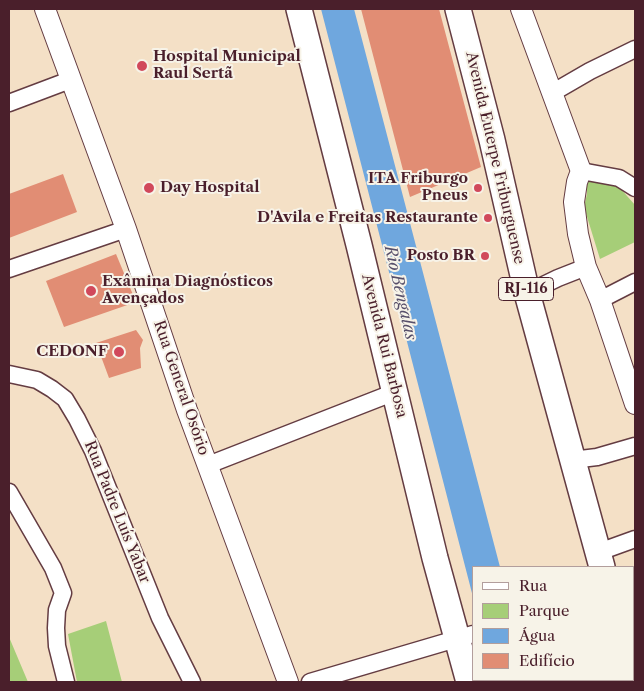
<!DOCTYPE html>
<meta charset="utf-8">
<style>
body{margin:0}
#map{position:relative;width:644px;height:691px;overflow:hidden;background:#f4e0c6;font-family:"Libre Caslon Text",serif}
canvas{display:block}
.frame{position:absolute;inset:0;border:10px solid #4a1f2b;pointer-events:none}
.legend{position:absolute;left:472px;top:566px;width:162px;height:115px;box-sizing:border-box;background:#f7f3e8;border:1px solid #b29e9c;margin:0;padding:6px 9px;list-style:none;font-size:15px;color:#4a1f2b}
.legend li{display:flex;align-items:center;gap:10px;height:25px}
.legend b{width:25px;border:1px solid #b29e9c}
</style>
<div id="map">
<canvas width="644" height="691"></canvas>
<div class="frame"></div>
<ul class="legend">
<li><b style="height:6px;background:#fff"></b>Rua</li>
<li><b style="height:14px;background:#a6ce78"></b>Parque</li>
<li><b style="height:14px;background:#6fa7de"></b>Água</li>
<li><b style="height:14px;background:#e18d74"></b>Edifício</li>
</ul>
</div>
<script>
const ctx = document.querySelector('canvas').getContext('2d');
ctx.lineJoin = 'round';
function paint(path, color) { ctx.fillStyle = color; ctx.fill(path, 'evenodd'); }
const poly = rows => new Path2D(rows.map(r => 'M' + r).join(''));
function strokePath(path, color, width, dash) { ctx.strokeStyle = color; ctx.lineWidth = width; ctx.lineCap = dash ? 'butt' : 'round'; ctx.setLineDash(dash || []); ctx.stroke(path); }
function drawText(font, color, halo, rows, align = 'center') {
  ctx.font = font + ' "Libre Caslon Text",serif'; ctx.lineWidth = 4; ctx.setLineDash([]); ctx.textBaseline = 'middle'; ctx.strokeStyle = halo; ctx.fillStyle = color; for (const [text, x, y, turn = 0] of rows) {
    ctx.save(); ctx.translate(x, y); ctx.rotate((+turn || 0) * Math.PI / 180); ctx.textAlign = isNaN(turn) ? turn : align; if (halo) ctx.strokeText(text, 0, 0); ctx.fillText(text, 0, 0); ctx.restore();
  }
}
paint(poly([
 [608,181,620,188,635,205,635,242,600,259,584,207,587,194,587,182],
 [106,621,122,682,77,682,68,634],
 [9,637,28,682,9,682]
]), '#a6ce78');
paint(poly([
 [321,9,354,9,500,567,473,567,473,597]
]), '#6fa7de');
paint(poly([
 [361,9,439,9,481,167,410,197],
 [63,174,77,212,9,238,9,194],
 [116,254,136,302,64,327,46,281],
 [136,330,143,340,140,348,141,368,109,378,96,343]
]), '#e18d74');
const minor = poly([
 [552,93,590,71,635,49],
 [9,103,70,80],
 [581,171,619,178,635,188],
 [9,269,126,229],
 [527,293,558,278,586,267],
 [600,300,635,282],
 [9,374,37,380,52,389,65,399,77,419,93,451,160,618,192,682],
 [572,460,597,457,635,446],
 [208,465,395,392],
 [9,492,53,568,63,593,57,610,56,628,57,646,66,682],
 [599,552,635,539],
 [310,682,473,634]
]);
const tertiary = poly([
 [45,9,126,229,187,410,288,682],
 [521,9,581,171,577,182,574,202,578,234,586,267,600,300,635,404]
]);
const primary = poly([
 [299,9,359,245,435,558,469,682],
 [458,9,492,140,527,293,602,567],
 [633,679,634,682]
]);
strokePath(minor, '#643c42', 19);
strokePath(tertiary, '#643c42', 22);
strokePath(primary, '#643c42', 28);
strokePath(minor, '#fff', 16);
strokePath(tertiary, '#fff', 20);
strokePath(primary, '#fff', 25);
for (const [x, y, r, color] of [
 [142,66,6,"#d1495b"],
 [149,188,6,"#d1495b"],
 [478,188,5,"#d1495b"],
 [488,218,5,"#d1495b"],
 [485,256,5,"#d1495b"],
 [91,291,6,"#d1495b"],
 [119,352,6,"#d1495b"]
]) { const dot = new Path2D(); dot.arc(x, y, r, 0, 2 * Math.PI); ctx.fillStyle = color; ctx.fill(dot); strokePath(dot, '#f7f3e8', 2); }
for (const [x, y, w] of [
 [526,289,55]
]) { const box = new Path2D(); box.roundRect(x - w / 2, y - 11.5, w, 23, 4); ctx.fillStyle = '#f7f3e8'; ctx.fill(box); strokePath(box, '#4a1f2b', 1); }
drawText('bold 14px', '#4a1f2b', null, [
 ["RJ-116",526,289]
]);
drawText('bold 15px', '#4a1f2b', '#f7f3e8', [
 ["Hospital Municipal",153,57,"left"],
 ["Raul Sertã",153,74,"left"],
 ["ITA Friburgo",468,179],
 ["Pneus",468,196],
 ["Day Hospital",160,188,"left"],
 ["D'Avila e Freitas Restaurante",478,218],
 ["Posto BR",475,256],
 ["Exâmina Diagnósticos",102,282,"left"],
 ["Avençados",102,299,"left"],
 ["CEDONF",108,352]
], 'right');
drawText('15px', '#4a1f2b', '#f7f3e8', [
 ["Avenida Euterpe Friburguense",495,158,77],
 ["Avenida Rui Barbosa",384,346,76],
 ["Rua General Osório",181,388,71],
 ["Rua Padre Luís Yabar",117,512,68]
]);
drawText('italic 16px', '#574f6a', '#f7f3e8', [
 ["Rio Bengalas",400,293,77]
]);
</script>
